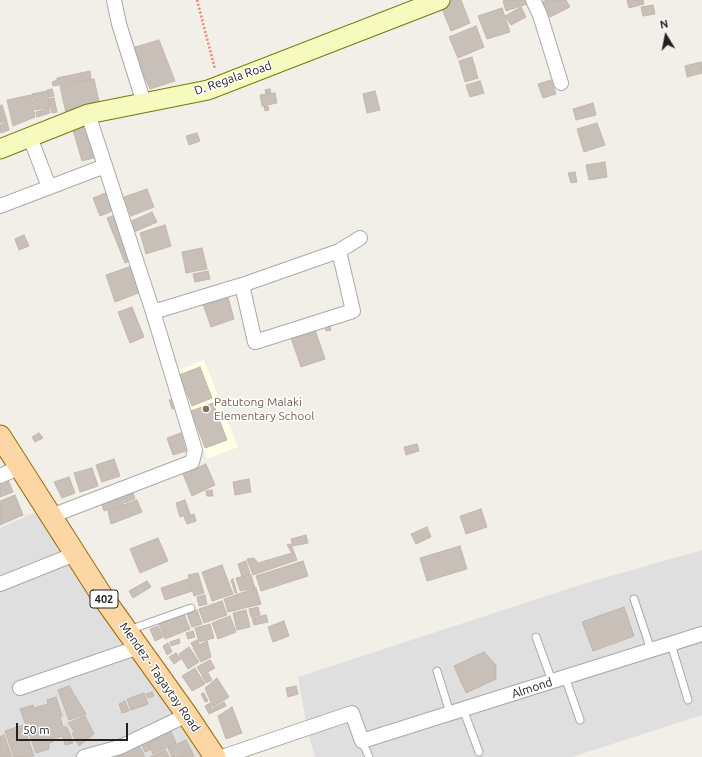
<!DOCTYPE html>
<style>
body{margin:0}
#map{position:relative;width:702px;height:757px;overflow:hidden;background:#f2efe9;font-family:Ubuntu,sans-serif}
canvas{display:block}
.north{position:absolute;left:646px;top:16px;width:40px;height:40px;-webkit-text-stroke:3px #fff;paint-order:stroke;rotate:350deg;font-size:11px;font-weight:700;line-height:16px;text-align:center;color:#222}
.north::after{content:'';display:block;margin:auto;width:14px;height:18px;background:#222;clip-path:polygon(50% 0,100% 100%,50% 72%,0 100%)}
.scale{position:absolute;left:16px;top:723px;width:112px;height:18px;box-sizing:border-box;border:2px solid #222;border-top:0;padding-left:5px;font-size:12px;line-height:14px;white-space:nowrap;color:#222;-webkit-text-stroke:3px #fff;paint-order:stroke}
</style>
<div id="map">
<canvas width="702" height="757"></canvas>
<div class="north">N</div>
<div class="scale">50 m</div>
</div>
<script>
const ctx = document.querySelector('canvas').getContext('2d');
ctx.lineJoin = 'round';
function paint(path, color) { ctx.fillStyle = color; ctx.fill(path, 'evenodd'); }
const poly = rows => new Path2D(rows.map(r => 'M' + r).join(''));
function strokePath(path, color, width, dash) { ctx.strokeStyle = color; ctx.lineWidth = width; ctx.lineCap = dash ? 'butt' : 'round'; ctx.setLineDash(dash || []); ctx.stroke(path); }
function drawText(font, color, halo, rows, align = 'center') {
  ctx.font = font + ' Ubuntu,sans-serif'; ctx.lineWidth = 3; ctx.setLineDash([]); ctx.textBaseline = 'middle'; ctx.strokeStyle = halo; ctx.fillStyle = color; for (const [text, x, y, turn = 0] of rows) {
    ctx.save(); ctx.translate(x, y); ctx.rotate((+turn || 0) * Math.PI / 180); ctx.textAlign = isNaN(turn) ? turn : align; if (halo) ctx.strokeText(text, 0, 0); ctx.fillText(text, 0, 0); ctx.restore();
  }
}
paint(poly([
 [36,512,111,626,203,757,0,757,0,528],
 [702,550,702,715,572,757,315,757,308,733,298,677,583,584]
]), '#e0dfdf');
paint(poly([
 [204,360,238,447,207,459,173,372]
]), '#ffffe5');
const building = poly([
 [449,0,461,0,470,23,451,31,440,4,449,0],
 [505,0,529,0,530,3,506,11,503,1,505,0],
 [547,0,566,0,570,7,550,17,542,2,547,0],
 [627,0,643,0,644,4,629,8,627,0],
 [653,5,655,14,643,16,641,7,653,5],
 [521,7,526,17,511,25,505,16,521,7],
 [502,8,510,32,487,39,478,16,502,8],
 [476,26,484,47,458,58,449,37,476,26],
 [159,40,175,81,150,89,132,48,159,40],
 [472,57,478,78,465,82,459,61,472,57],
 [701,62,702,73,687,77,685,66,701,62],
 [90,71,91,79,53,86,52,82,57,80,57,78,90,71],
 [94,79,100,106,66,113,60,86,94,79],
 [551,80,556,94,543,98,538,84,551,80],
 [480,81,484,93,470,97,466,85,480,81],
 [52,89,54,96,49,97,47,90,52,89],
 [270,89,271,93,266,94,265,90,270,89],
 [47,91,50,107,35,110,32,94,47,91],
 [375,91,380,110,367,113,363,94,375,91],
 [275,93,277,103,262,106,260,95,275,93],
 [31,95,35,117,13,126,7,100,31,95],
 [54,98,57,112,52,113,49,99,54,98],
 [593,103,596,115,576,120,573,109,593,103],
 [2,105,7,121,0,123,0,106,2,105],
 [264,106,268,106,269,110,265,111,264,106],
 [49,108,50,113,37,117,36,112,49,108],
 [86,119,97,157,82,161,71,123,86,119],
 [7,122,9,130,1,133,0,125,7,122],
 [597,123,605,145,584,152,577,129,597,123],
 [197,133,200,141,189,145,186,136,197,133],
 [605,162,607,177,589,180,586,165,605,162],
 [575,172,577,182,571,183,568,173,575,172],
 [147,189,154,207,131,216,124,197,147,189],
 [108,192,115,210,100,216,93,198,108,192],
 [152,212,157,222,134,232,129,222,152,212],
 [115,215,132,260,125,263,107,218,115,215],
 [165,225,171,246,146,254,140,233,165,225],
 [24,235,29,246,19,250,15,239,24,235],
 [202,248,207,269,186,273,182,252,202,248],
 [132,266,141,292,115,302,106,275,132,266],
 [208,271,210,279,195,282,193,274,208,271],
 [228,297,234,319,211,327,203,304,228,297],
 [132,307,144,337,130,343,118,312,132,307],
 [329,322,331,330,326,331,324,324,329,322],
 [314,327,325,359,301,367,290,335,314,327],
 [200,367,212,398,192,406,179,375,200,367],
 [178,398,181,407,172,409,169,400,178,398],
 [213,403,227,440,205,448,191,411,213,403],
 [39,433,43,438,35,442,32,437,39,433],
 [181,433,186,451,173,455,167,438,181,433],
 [417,444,419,451,406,455,404,447,417,444],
 [114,459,120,476,102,482,96,465,114,459],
 [206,464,215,485,192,496,183,474,206,464],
 [92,468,98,486,80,492,74,473,92,468],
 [7,477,13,492,0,497,0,480,7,477],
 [69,477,75,493,62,498,54,482,69,477],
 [249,479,251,492,235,495,233,482,249,479],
 [132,489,135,499,125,503,121,492,132,489],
 [212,490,213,496,207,496,206,491,212,490],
 [120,492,124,505,104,511,100,499,120,492],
 [15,495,23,515,0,525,0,501,15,495],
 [137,500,142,512,111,524,108,511,137,500],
 [185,500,190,514,180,517,176,503,185,500],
 [481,509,487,527,466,534,460,516,481,509],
 [194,514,196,521,187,524,184,517,194,514],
 [427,527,431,537,416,544,411,534,427,527],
 [306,535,308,543,293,546,291,539,306,535],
 [158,538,168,561,140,573,130,549,158,538],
 [291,544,297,560,253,575,247,559,254,558,258,563,292,553,287,545,291,544],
 [460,546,467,569,427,581,420,558,460,546],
 [246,561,250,574,242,577,238,564,246,561],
 [303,561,308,576,261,591,256,576,303,561],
 [222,565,233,594,212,601,202,572,222,565],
 [198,573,204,593,194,596,188,575,198,573],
 [251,575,255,588,240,591,236,578,251,575],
 [188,579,192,591,165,600,161,588,188,579],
 [233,579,237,593,235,593,231,580,233,579],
 [147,581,151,587,133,598,129,591,147,581],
 [256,588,261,604,228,612,224,599,256,588],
 [205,595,207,604,199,606,197,597,205,595],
 [222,601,227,615,204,623,199,609,222,601],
 [258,607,260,615,251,617,249,609,258,607],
 [624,607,634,636,593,651,582,622,624,607],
 [197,610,202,624,192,627,187,614,197,610],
 [246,610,250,627,237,630,233,613,246,610],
 [184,614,190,629,165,639,159,624,184,614],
 [266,615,268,622,254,625,252,618,266,615],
 [230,616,236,632,218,639,212,623,230,616],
 [284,621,289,636,273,642,268,627,284,621],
 [210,624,214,638,199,642,195,628,210,624],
 [158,626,163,637,155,641,150,629,158,626],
 [193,631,195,637,188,639,186,633,193,631],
 [179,639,180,643,171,646,170,642,179,639],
 [197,640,199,644,193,647,191,643,197,640],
 [207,641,211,657,201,662,193,648,207,641],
 [168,643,172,652,167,655,163,646,168,643],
 [189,647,199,662,188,669,179,654,189,647],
 [484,652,496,665,496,679,466,693,454,666,484,652],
 [176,653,181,659,174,664,169,657,176,653],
 [210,660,215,668,202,675,197,667,210,660],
 [195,668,205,684,192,691,182,676,195,668],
 [208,673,212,680,206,683,202,676,208,673],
 [217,678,229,697,213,707,205,688,217,678],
 [69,686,86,714,69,720,58,690,69,686],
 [296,686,298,694,288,697,286,688,296,686],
 [152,692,154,696,148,698,146,694,152,692],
 [144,693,148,704,131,710,127,699,144,693],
 [204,693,208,701,205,702,201,694,204,693],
 [56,697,62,716,60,717,63,727,67,727,73,743,65,745,63,736,52,739,53,742,49,743,49,749,36,753,20,709,33,705,34,708,48,704,47,700,56,697],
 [125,701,129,711,122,713,119,704,125,701],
 [224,702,226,706,209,714,205,706,210,703,212,709,224,702],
 [232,707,242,733,226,739,218,716,232,707],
 [85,716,94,734,79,746,72,734,74,731,68,723,85,716],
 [23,725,34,756,14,757,5,731,23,725],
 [168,725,176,743,153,754,145,736,168,725],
 [4,735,12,757,0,757,0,737,4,735],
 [186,740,194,756,172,757,168,748,186,740],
 [146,741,150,750,145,752,141,743,146,741],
 [138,743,145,757,111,757,110,755,138,743],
 [165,750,169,757,150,757,165,750]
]);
paint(building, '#c7bfb8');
strokePath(building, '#c4b6ab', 1);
const lane = poly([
 [634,599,651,650],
 [129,630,191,608],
 [536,637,552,681],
 [671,644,688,700],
 [437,671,450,713],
 [565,677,580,720],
 [463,709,479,752],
 [362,741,369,757]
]);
const street = poly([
 [114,0,119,24,144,103],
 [533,0,540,15,561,83],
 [30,137,49,187],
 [0,206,105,166],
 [242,285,255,342,353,311,339,251],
 [153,312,242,285,339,251,360,238],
 [0,476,20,467],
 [51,516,192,462,195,450,153,312,88,114],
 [0,584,75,554],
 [20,688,139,647],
 [84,757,120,747,187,715],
 [222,757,352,713,362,741,702,634]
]);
const secondary = poly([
 [0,149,88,114,208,90,440,0]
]);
const primary = poly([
 [0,436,102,596,187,715,215,757]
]);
strokePath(lane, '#a9a9a9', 9);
strokePath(street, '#a9a9a9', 16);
strokePath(secondary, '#707d05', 21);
strokePath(primary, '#a06b00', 23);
strokePath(poly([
 [197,0,215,69]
]), '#fa8072', 2.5, [2, 2]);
strokePath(lane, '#fff', 7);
strokePath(street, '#fff', 14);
strokePath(secondary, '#f7fabf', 19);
strokePath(primary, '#fcd6a4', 21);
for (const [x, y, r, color] of [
 [206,409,4,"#8d6e63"]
]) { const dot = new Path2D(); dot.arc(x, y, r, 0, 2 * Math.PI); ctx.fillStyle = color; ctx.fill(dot); strokePath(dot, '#fff', 1.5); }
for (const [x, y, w] of [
 [104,599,28]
]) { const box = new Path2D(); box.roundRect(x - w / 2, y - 9, w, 18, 3); ctx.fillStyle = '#fff'; ctx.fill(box); strokePath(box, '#222', 1); }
drawText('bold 11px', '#222', null, [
 ["402",104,599]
]);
drawText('12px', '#222', '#fff', [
 ["D. Regala Road",233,78,-19],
 ["Mendez - Tagaytay Road",160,677,55],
 ["Almond",532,688,-18]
]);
drawText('12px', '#785e54', '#fff', [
 ["Patutong Malaki",214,402],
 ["Elementary School",214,416]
], 'left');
</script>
